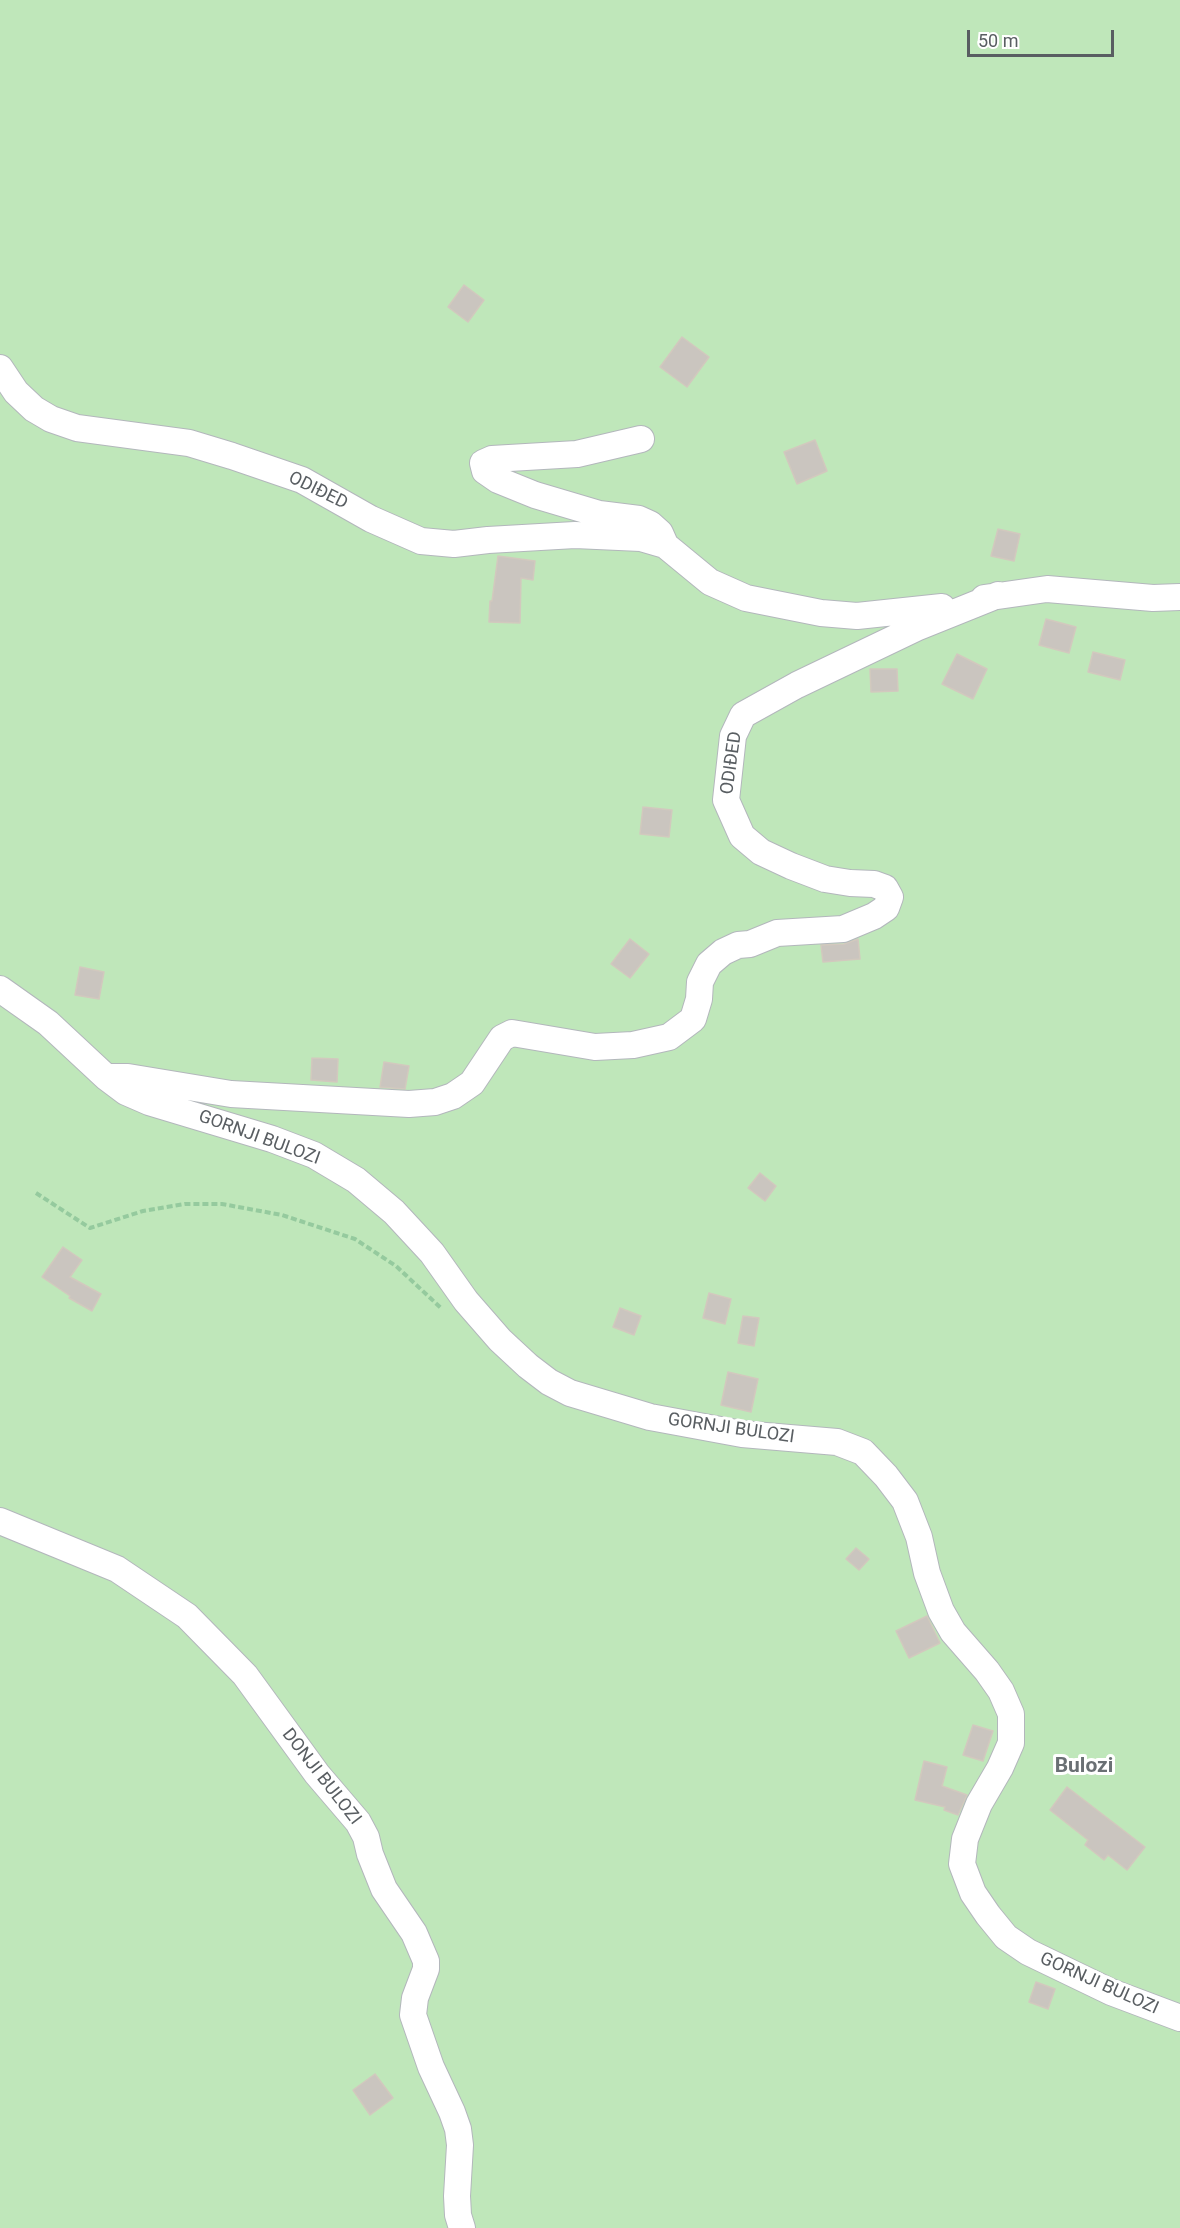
<!DOCTYPE html>
<meta charset="utf-8">
<style>
body{margin:0}
#map{position:relative;width:1180px;height:2228px;overflow:hidden;background:#ede9e0;font-family:Roboto,sans-serif}
canvas{display:block}
.scale{position:absolute;left:967px;top:30px;width:147px;height:27px;box-sizing:border-box;border:3px solid #595e62;border-top:0;padding-left:8px;font-size:18px;line-height:21px;white-space:nowrap;color:#595e62;-webkit-text-stroke:4px #fff;paint-order:stroke}
</style>
<div id="map">
<canvas width="1180" height="2228"></canvas>
<div class="scale">50 m</div>
</div>
<script>
const ctx = document.querySelector('canvas').getContext('2d');
ctx.lineJoin = 'round';
function paint(path, color) { ctx.fillStyle = color; ctx.fill(path, 'evenodd'); }
const poly = rows => new Path2D(rows.map(r => 'M' + r).join(''));
function strokePath(path, color, width, dash) { ctx.strokeStyle = color; ctx.lineWidth = width; ctx.lineCap = dash ? 'butt' : 'round'; ctx.setLineDash(dash || []); ctx.stroke(path); }
function drawText(font, color, halo, rows, align = 'center') {
  ctx.font = font + ' Roboto,sans-serif'; ctx.lineWidth = 6; ctx.setLineDash([]); ctx.textBaseline = 'middle'; ctx.strokeStyle = halo; ctx.fillStyle = color; for (const [text, x, y, turn = 0] of rows) {
    ctx.save(); ctx.translate(x, y); ctx.rotate((+turn || 0) * Math.PI / 180); ctx.textAlign = isNaN(turn) ? turn : align; if (halo) ctx.strokeText(text, 0, 0); ctx.fillText(text, 0, 0); ctx.restore();
  }
}
paint(poly([
 [0,0,1180,0,1180,2228,0,2228]
]), '#bfe7ba');
const building = poly([
 [464,285,484,300,468,322,448,307,464,285],
 [682,337,709,357,687,387,660,367,682,337],
 [815,440,827,471,797,484,784,452,815,440],
 [998,529,1020,534,1014,561,991,556,998,529],
 [498,556,535,561,533,580,521,578,520,623,489,622,490,601,492,601,498,556],
 [1046,619,1076,627,1069,653,1039,645,1046,619],
 [1093,652,1125,660,1120,680,1088,672,1093,652],
 [957,654,987,669,973,699,942,684,957,654],
 [870,669,897,669,898,691,871,692,870,669],
 [643,807,672,810,669,837,640,834,643,807],
 [630,939,649,954,630,978,611,964,630,939],
 [858,939,860,959,823,962,821,945,844,944,858,939],
 [80,967,104,972,99,999,75,995,80,967],
 [312,1058,338,1059,337,1082,311,1080,312,1058],
 [384,1062,409,1066,405,1089,380,1087,384,1062],
 [760,1173,776,1186,765,1201,748,1188,760,1173],
 [63,1247,82,1260,70,1277,101,1294,92,1311,69,1298,70,1296,42,1277,63,1247],
 [709,1293,731,1299,725,1324,703,1318,709,1293],
 [620,1308,641,1316,634,1335,613,1327,620,1308],
 [743,1316,759,1318,754,1346,738,1343,743,1316],
 [728,1372,758,1379,751,1412,721,1405,728,1372],
 [856,1548,869,1559,859,1570,846,1559,856,1548],
 [927,1616,940,1643,909,1658,896,1631,927,1616],
 [973,1725,993,1731,983,1761,963,1755,973,1725],
 [924,1761,947,1767,942,1786,967,1795,958,1815,944,1810,945,1807,915,1800,924,1761],
 [1067,1787,1145,1847,1127,1870,1108,1855,1104,1860,1085,1845,1088,1840,1050,1810,1067,1787],
 [1036,1982,1055,1989,1048,2009,1029,2002,1036,1982],
 [375,2074,393,2098,370,2115,353,2090,375,2074]
]);
paint(building, '#cac5bf');
strokePath(building, '#d2c9be', 1.5);
const minor = poly([
 [0,368,16,392,34,409,51,419,77,428,189,443,232,456,302,480,371,519,421,541,454,544,488,540,575,535,641,538,665,545,710,582,746,598,821,613,857,616,942,607],
 [641,439,577,454,492,459,483,463,485,471,498,480,535,495,599,514,639,519,650,524,660,533,664,542],
 [984,598,1047,589,1153,598,1180,597],
 [0,989,48,1023,106,1077,126,1092,149,1102,272,1139,314,1155,356,1180,394,1212,432,1253,466,1301,500,1340,528,1366,549,1382,570,1393,650,1417,742,1434,837,1442,863,1452,886,1476,905,1501,919,1537,927,1573,941,1611,953,1632,987,1671,1001,1691,1011,1714,1011,1743,1000,1768,979,1804,965,1839,962,1864,973,1893,988,1915,1006,1937,1028,1952,1111,1992,1180,2018],
 [109,1077,128,1077,231,1094,409,1104,435,1102,453,1096,472,1083,502,1038,512,1033,595,1047,633,1045,669,1037,693,1019,699,999,700,982,709,964,723,952,738,945,750,944,777,933,843,929,874,916,886,908,890,897,885,888,874,884,850,883,825,879,791,866,761,852,742,836,726,800,733,736,743,715,797,685,916,628,998,595],
 [0,1521,117,1569,187,1616,245,1675,317,1774,358,1822,366,1837,370,1854,384,1889,414,1933,426,1961,426,1969,415,1998,413,2015,431,2067,452,2112,458,2129,460,2145,457,2196,458,2215,462,2228]
]);
strokePath(minor, '#b3b7bc', 28);
strokePath(poly([
 [36,1193,90,1228,143,1211,185,1204,222,1204,282,1215,355,1239,396,1266,442,1309]
]), '#95ca9e', 4, [6, 3]);
strokePath(minor, '#fff', 26);
drawText('18px', '#595e62', '#fff', [
 ["ODIĐED",318,491,26],
 ["ODIĐED",732,763,-82],
 ["GORNJI BULOZI",259,1138,20],
 ["GORNJI BULOZI",731,1429,8],
 ["DONJI BULOZI",321,1777,52],
 ["GORNJI BULOZI",1099,1984,24]
]);
drawText('bold 21px', '#6a7074', '#fff', [
 ["Bulozi",1084,1767]
]);
</script>
